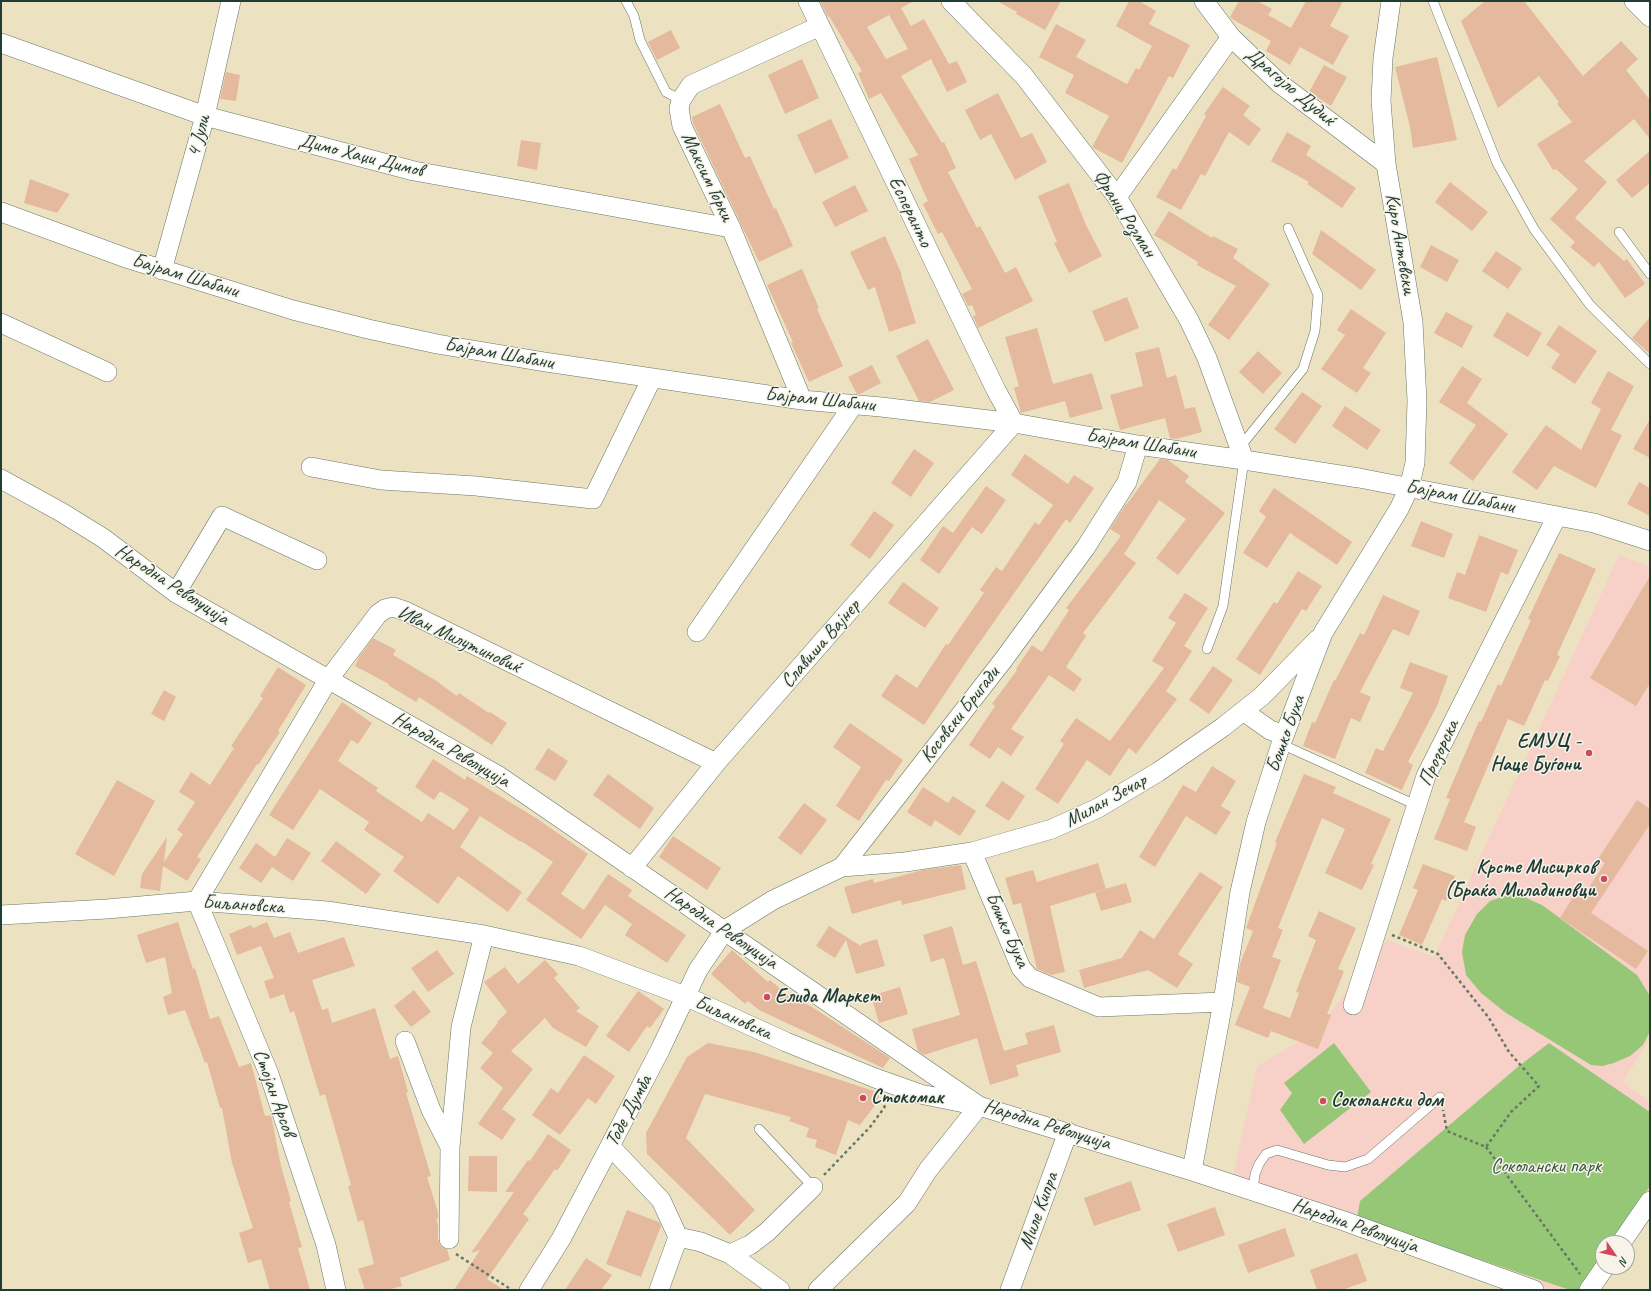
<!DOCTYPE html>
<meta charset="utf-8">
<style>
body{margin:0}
#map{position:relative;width:1651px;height:1291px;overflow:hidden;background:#ece2c1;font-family:Caveat,sans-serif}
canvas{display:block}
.frame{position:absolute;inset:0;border:2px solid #1f3d34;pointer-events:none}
.north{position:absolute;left:1595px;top:1235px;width:40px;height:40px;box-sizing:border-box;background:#f7f3e8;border:1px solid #a1aaa0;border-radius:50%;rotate:124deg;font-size:11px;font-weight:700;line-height:16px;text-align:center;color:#1f3d34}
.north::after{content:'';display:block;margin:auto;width:14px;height:18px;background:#d1495b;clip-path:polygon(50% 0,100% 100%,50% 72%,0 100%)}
</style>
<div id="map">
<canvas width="1651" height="1291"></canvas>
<div class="frame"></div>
<div class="north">N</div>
</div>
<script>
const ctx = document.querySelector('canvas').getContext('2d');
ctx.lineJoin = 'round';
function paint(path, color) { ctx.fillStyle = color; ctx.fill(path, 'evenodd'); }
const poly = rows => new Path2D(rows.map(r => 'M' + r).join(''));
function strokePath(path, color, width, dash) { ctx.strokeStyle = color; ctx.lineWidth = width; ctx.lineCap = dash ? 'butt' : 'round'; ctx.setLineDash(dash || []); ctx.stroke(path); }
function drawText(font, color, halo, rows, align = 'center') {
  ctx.font = font + ' Caveat,sans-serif'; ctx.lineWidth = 3; ctx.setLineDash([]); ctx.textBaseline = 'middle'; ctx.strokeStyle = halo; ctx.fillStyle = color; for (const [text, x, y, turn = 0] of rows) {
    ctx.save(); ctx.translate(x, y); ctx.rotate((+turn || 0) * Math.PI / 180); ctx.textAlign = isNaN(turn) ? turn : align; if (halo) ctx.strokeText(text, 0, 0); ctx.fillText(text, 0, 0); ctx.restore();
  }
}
paint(poly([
 [1619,555,1650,567,1650,1039,1623,1082,1650,1102,1650,1191,1614,1243,1603,1243,1603,1258,1581,1290,1553,1290,1233,1176,1257,1066,1314,1033,1387,940,1434,957]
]), '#f7d1c8');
paint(poly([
 [1515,893,1542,905,1637,975,1650,996,1650,1031,1643,1045,1630,1056,1614,1063,1602,1066,1591,1065,1506,1013,1481,993,1466,975,1462,952,1465,935,1477,914,1490,901],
 [1334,1043,1371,1092,1304,1144,1280,1110,1292,1093,1284,1083],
 [1549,1043,1650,1112,1650,1186,1610,1243,1603,1243,1603,1254,1578,1290,1570,1290,1357,1218,1360,1201,1519,1066]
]), '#96c777');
paint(poly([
 [820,1,914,1,901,8,911,26,924,19,949,64,957,61,967,82,947,92,931,59,901,76,942,143,944,142,956,168,948,172,977,228,980,226,1005,273,1016,267,1033,301,978,328,973,316,976,315,972,305,968,306,962,294,972,289,942,232,938,234,923,204,928,201,909,159,918,155,881,93,869,99,858,73,862,71,829,16,828,17],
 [889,15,908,49,886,59,867,27],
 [997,1,1061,1,1045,30,1016,14,1017,12],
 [1129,1,1139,1,1156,11,1149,24,1190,45,1173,78,1169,76,1122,163,1092,147,1109,116,1065,93,1074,75,1039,57,1056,24,1086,40,1076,57,1127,84,1136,68,1139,70,1152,46,1116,26],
 [1239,1,1257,1,1272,9,1268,15,1291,28,1306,1,1343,1,1330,26,1349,36,1333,65,1300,47,1290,65,1266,51,1271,41,1232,19,1230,17],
 [1485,1,1524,1,1583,76,1621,41,1638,59,1626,70,1650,100,1650,139,1634,119,1584,161,1607,182,1575,218,1624,261,1627,259,1645,284,1625,298,1599,262,1594,267,1570,247,1575,242,1550,219,1578,189,1556,169,1553,170,1537,144,1572,122,1557,104,1559,102,1539,76,1498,108,1461,21],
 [671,30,680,48,657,60,648,42],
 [1437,57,1457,140,1413,148,1410,127,1395,67],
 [802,59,819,98,785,114,768,75],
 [1324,65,1347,77,1331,106,1309,92],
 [226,72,240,75,236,101,220,99],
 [1223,87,1250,106,1243,115,1261,129,1249,146,1229,132,1205,176,1201,174,1181,210,1156,197,1173,168,1176,170,1206,116,1204,114],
 [998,93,1021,138,1032,133,1047,162,1015,180,991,134,980,140,965,110],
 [720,104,745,158,750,156,774,209,776,208,793,246,759,262,693,123,692,117],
 [831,119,849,158,815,174,797,135],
 [1287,132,1311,146,1306,155,1356,188,1342,208,1307,184,1309,182,1271,161],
 [521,140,541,143,537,170,517,166],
 [1650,151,1650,183,1632,198,1616,180],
 [30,179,70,194,57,213,24,203],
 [1450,182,1488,212,1472,231,1435,202],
 [1069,183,1086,225,1102,256,1069,273,1054,243,1057,242,1038,196],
 [855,185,868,211,835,227,822,202],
 [1169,211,1212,238,1213,236,1238,249,1233,258,1270,284,1229,340,1208,325,1236,286,1197,265,1198,262,1154,235],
 [1321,230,1376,270,1361,290,1312,254],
 [885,236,902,275,901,275,916,323,889,332,875,287,868,290,850,252],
 [1431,245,1459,260,1447,282,1420,267],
 [1496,251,1522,268,1508,289,1482,271],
 [802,269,819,308,817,309,843,366,809,382,791,343,793,342,767,285],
 [1127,297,1139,328,1105,342,1092,311],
 [1351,309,1386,333,1363,368,1371,373,1357,393,1321,369,1345,335,1337,330],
 [1446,312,1473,326,1462,348,1434,333],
 [1507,312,1542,333,1528,357,1493,336],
 [1650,317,1650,354,1632,338],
 [1559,325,1597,351,1575,384,1551,368,1560,354,1546,345],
 [1037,328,1053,384,1092,373,1103,409,1070,418,1065,401,1021,413,1014,388,1019,386,1005,337],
 [928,339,954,390,930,402,919,401,896,356],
 [1159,347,1167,378,1176,375,1185,409,1195,407,1202,432,1176,439,1170,438,1165,418,1120,430,1110,395,1143,386,1135,353],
 [1258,351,1282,373,1263,394,1239,372],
 [872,365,881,383,860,394,857,394,848,377],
 [1462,366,1482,379,1467,403,1508,434,1473,481,1449,463,1476,425,1439,402],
 [1608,371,1634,386,1611,430,1622,435,1596,488,1554,466,1537,490,1512,472,1546,425,1581,450,1601,409,1591,403],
 [1302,392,1322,406,1295,444,1274,429],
 [1345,406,1381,430,1367,450,1332,426],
 [1650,419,1650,458,1633,449],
 [914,449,934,463,911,497,891,483],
 [1025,454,1068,484,1074,475,1094,488,1070,523,1066,519,968,659,924,725,881,696,896,674,917,688,946,644,948,645,984,593,980,590,996,567,1002,571,1035,522,1039,525,1053,505,1011,475],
 [1160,459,1168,460,1189,476,1185,482,1225,513,1178,575,1156,558,1186,519,1159,500,1124,554,1136,563,1083,633,1086,636,1066,667,1082,679,1074,692,1049,675,1011,729,1024,737,1011,756,998,747,990,759,969,745,995,706,992,704,1017,670,1016,669,1032,645,1042,652,1069,610,1066,608,1121,536,1110,529,1126,504,1127,504],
 [1639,482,1650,488,1650,516,1627,504],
 [986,486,1006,500,982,534,972,527,939,574,920,560,943,526,953,533],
 [1274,488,1352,542,1337,565,1290,533,1267,568,1243,553,1266,517,1259,511],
 [874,511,894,525,870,559,850,545],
 [1421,521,1453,534,1444,558,1411,546],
 [1479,535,1518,550,1508,575,1501,572,1486,612,1448,598,1457,572,1465,575],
 [1559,553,1596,569,1557,655,1560,656,1548,681,1545,680,1524,726,1508,719,1464,822,1476,827,1467,851,1434,839,1450,799,1446,798,1479,721,1481,722,1498,684,1501,686,1531,620,1528,619],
 [1298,571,1322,586,1306,611,1302,609,1260,675,1236,659,1274,602,1277,604],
 [1650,576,1650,683,1636,706,1590,678],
 [903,582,939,608,925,628,888,603],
 [1185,593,1208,608,1184,646,1192,651,1166,691,1177,699,1136,754,1129,748,1110,776,1087,760,1058,804,1035,789,1064,744,1060,741,1076,718,1110,741,1164,668,1152,661,1176,623,1168,618],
 [1383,595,1420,611,1409,636,1393,629,1360,692,1371,697,1360,722,1351,718,1335,759,1303,746,1312,722,1315,723,1334,680,1335,681,1360,633,1364,635],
 [373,638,396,650,393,655,435,680,457,696,459,693,489,713,490,712,507,723,492,745,419,697,416,702,388,685,389,684,355,666,359,657],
 [1410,662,1448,676,1437,706,1408,762,1413,765,1402,790,1365,773,1376,748,1383,751,1413,693,1400,688],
 [1213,666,1233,680,1209,714,1189,700],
 [278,667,306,685,278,731,280,732,258,765,257,764,197,857,201,859,187,881,163,866,160,891,140,888,142,874,167,837,164,862,183,834,177,830,195,802,179,792,191,772,210,785,234,748,231,746,263,698,260,696],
 [164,690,176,697,164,721,151,714],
 [342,702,372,723,358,744,351,740,338,761,378,788,376,791,422,822,428,813,454,830,469,809,440,791,434,800,415,787,433,759,465,780,467,776,536,818,588,854,561,894,584,910,608,874,632,890,628,896,686,935,667,963,625,935,632,924,605,905,581,939,526,900,553,862,521,841,521,842,480,816,460,847,522,892,508,912,458,876,438,904,393,871,404,857,364,830,369,822,320,789,293,830,269,815],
 [850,723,903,760,889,781,886,780,859,821,836,806,861,767,833,747],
 [548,748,568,761,555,781,535,769],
 [1212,766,1236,781,1221,806,1231,812,1216,835,1186,816,1155,867,1139,857,1183,785,1196,792],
 [608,774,654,808,640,829,593,795],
 [1304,774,1336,787,1333,793,1391,819,1371,864,1374,865,1362,890,1325,873,1345,829,1322,818,1278,928,1283,930,1272,957,1281,960,1263,1008,1290,1018,1299,993,1296,992,1316,940,1308,936,1319,911,1356,928,1338,969,1344,971,1327,1014,1331,1015,1318,1049,1271,1031,1268,1038,1235,1025,1250,987,1237,982,1240,964,1253,931,1246,928,1277,843,1275,842],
 [117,780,155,801,114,876,75,854],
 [1002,781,1025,796,1009,821,985,806],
 [923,787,948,803,953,796,976,811,960,836,935,820,931,827,907,812],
 [1637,800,1650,809,1650,824,1591,913,1648,951,1636,969,1560,918,1575,894,1582,898,1605,863,1598,859],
 [804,803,827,820,801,855,778,838],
 [673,836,721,868,707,890,659,857],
 [287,838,311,853,293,881,272,867,261,883,239,868,256,843,275,857],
 [336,841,381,874,366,894,321,861],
 [1098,863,1106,889,1050,906,1065,972,1051,975,1037,969,1021,903,1013,905,1005,878,1033,870,1037,882],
 [1423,864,1455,876,1446,901,1442,899,1422,945,1399,935,1418,890,1413,888],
 [961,865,966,889,902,905,901,900,852,914,844,887,873,879,874,883,923,870],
 [1200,872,1223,887,1178,954,1193,964,1177,988,1148,970,1084,988,1079,970,1122,958,1140,930,1154,939],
 [1126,883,1132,902,1101,911,1095,892],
 [178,922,193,969,195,968,210,1019,219,1016,239,1067,251,1063,265,1116,271,1115,281,1166,291,1201,289,1202,302,1247,298,1248,310,1290,270,1290,261,1259,248,1263,239,1233,253,1228,232,1163,222,1108,220,1108,207,1062,205,1063,185,1010,168,1015,163,997,172,993,165,957,146,963,137,935],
 [267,922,274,938,290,932,298,953,344,937,355,966,312,980,322,1010,328,1008,332,1023,375,1008,390,1059,398,1056,408,1092,406,1093,431,1176,427,1177,438,1212,438,1219,436,1219,438,1225,438,1239,440,1245,447,1249,450,1260,400,1278,402,1286,387,1290,365,1290,358,1269,374,1264,363,1220,358,1222,348,1186,351,1185,325,1094,320,1096,294,1011,290,1013,284,994,270,999,264,981,274,978,261,946,237,955,229,934,251,925,253,928],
 [829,926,861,946,861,944,877,939,885,966,856,974,846,940,835,958,816,946],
 [952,926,963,965,976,961,1004,1051,1028,1044,1025,1033,1054,1025,1061,1052,1016,1065,1019,1076,990,1085,977,1038,924,1055,918,1051,912,1029,960,1015,944,958,931,962,923,935],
 [437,950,454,974,428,992,411,968],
 [732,950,768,982,770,980,790,997,792,994,890,1058,883,1068,759,1010,748,1001,745,1004,711,974],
 [545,960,558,974,554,978,580,1008,576,1011,599,1026,586,1047,553,1028,545,1018,511,1051,533,1069,502,1109,516,1119,502,1140,478,1124,503,1088,480,1068,493,1053,481,1043,498,1023,497,1022,507,1012,484,982,505,967,518,984],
 [900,987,908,1014,879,1023,871,996],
 [414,990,431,1012,411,1027,394,1006],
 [638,991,664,1009,650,1028,647,1026,629,1052,606,1036],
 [708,1043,754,1052,880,1093,876,1104,860,1125,848,1120,836,1155,815,1147,817,1140,806,1137,809,1128,789,1121,791,1117,705,1094,686,1138,755,1210,730,1235,647,1154,646,1133,687,1057],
 [584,1055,615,1076,596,1104,588,1098,560,1135,532,1115,551,1088,558,1093],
 [548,1134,571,1150,557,1171,555,1169,523,1214,529,1219,487,1279,504,1290,454,1290,480,1250,471,1253,514,1192,505,1192,528,1160,530,1161],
 [469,1156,497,1156,497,1192,468,1191],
 [1131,1181,1141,1210,1094,1226,1084,1198],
 [1215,1207,1225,1235,1178,1252,1167,1224],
 [627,1210,659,1222,661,1226,641,1277,606,1264],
 [1285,1228,1295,1256,1248,1273,1238,1245],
 [1357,1253,1367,1281,1342,1290,1317,1290,1310,1270],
 [586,1258,612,1275,601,1290,565,1290]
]), '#e4b99d');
const service = poly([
 [626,1,634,16,640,40,666,92,681,100],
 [1433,1,1497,163,1534,229,1590,305,1650,364],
 [1619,232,1650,274],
 [1240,447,1303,369,1315,331,1318,295,1288,228],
 [1207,649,1223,606,1244,460],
 [1281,744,1416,805],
 [759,1129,813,1187],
 [1253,1191,1255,1174,1259,1164,1266,1154,1277,1150,1328,1165,1345,1167,1368,1159,1440,1097]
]);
const minor = poly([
 [808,1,996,390,1014,423],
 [951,1,1024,76,1117,197,1189,320,1207,358,1244,460],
 [1204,1,1231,37,1279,83,1386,164],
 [1634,1,1650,17],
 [1,43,205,116,414,171,731,228],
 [1117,197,1231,37],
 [1,212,129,259,293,310,368,329,437,344,545,362,802,400,881,407,1014,423,1138,445,1244,460,1359,478,1594,523,1650,541],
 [162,270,205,116,231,1],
 [1,323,107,372],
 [802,400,731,228,682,126,679,109,681,100,691,85,820,26],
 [311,467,381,480,476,486,593,499,652,378],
 [1,479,61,512,103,538,176,593,499,776,979,1106,1192,1171,1344,1221,1534,1290],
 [176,593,222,516,317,560],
 [697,632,854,404],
 [1243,711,1270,730,1284,735],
 [972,852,1021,968,1030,978,1099,1007,1223,1002],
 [842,867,905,862,972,852,1052,829,1098,808,1158,772,1223,727,1262,696,1318,639],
 [632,868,716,763,1014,423],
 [1,915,107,909,197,901,327,911,484,935,579,956,685,996,786,1042,875,1078,920,1094,979,1106,928,1170,907,1203,818,1290],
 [1353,1005,1426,776,1557,516],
 [405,1041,431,1110,450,1147],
 [610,1146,661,1200,678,1237,659,1290],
 [1192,1171,1223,1002,1240,892,1256,822,1281,744,1323,633,1399,509,1409,488,1415,463,1417,401,1413,322,1386,164,1381,101,1383,58,1391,1],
 [678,1237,701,1242,730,1254,780,1290],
 [449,1239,450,1147,461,1027,484,935],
 [1621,1243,1650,1201],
 [730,1254,750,1245,767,1232,813,1187],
 [336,1290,326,1245,269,1074,197,901,328,680,378,614,385,609,393,607,405,611,716,763],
 [529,1290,561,1239,610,1146,660,1050,698,970,725,930,773,900,842,867,1004,659,1086,547,1127,482,1138,445],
 [1010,1290,1068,1132],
 [1589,1290,1605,1267]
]);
strokePath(service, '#677765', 10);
strokePath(minor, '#677765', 20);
strokePath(poly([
 [1392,935,1438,954,1489,1018,1509,1052,1539,1086,1511,1112,1486,1147,1447,1131,1443,1110],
 [1486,1147,1580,1274],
 [824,1175,870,1127,884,1108,887,1099],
 [456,1254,512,1290]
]), '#677765', 2.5, [3, 3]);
strokePath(service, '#fff', 9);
strokePath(minor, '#fff', 19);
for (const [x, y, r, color] of [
 [1589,753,4,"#d1495b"],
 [1604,879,4,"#d1495b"],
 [767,997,4,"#d1495b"],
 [863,1098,4,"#d1495b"],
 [1323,1101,4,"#d1495b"]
]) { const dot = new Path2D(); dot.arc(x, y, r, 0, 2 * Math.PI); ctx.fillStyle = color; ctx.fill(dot); strokePath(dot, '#f7f3e8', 1.5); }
drawText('20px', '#1f3d34', '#f7f3e8', [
 ["Драгојло Дудиќ",1290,87,40],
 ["4 Јули",199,136,-75],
 ["Димо Хаџи Димов",361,156,14],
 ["Максим Горки",707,177,64],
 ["Есперанто",910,212,64],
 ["Франц Розман",1124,214,57],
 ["Киро Антевски",1400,244,80],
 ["Бајрам Шабани",185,276,17],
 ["Бајрам Шабани",499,354,10],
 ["Бајрам Шабани",820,400,6],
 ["Бајрам Шабани",1141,444,9],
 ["Бајрам Шабани",1460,497,11],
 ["Народна Револуција",172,585,33],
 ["Иван Милутиновиќ",459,640,25],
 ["Славиша Вајнер",821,644,-49],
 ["Косовски Бригади",960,715,-52],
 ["Бошко Буха",1286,734,-70],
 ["Народна Револуција",451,750,30],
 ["Прозорска",1439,753,-65],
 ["Милан Зечар",1106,801,-29],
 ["Биљановска",243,905,4],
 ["Народна Револуција",721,928,34],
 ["Бошко Буха",1007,930,66],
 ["Биљановска",733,1018,24],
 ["Стојан Арсов",274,1093,70],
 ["Тоде Думба",629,1111,-62],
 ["Народна Револуција",1047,1125,17],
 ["Миле Кипра",1039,1211,-70],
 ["Народна Револуција",1355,1226,19]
]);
drawText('bold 20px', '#1f3d34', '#f7f3e8', [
 ["ЕМУЦ -",1581,742,"right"],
 ["Наце Буѓони",1581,765,"right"],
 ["Крсте Мисирков",1596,868,"right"],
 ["(Браќа Миладиновци",1596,891,"right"],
 ["Елида Маркет",775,997],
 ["Стокомак",871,1098],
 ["Соколански дом",1331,1101]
], 'left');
drawText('20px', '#375941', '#f7f3e8', [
 ["Соколански парк",1546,1167]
]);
</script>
